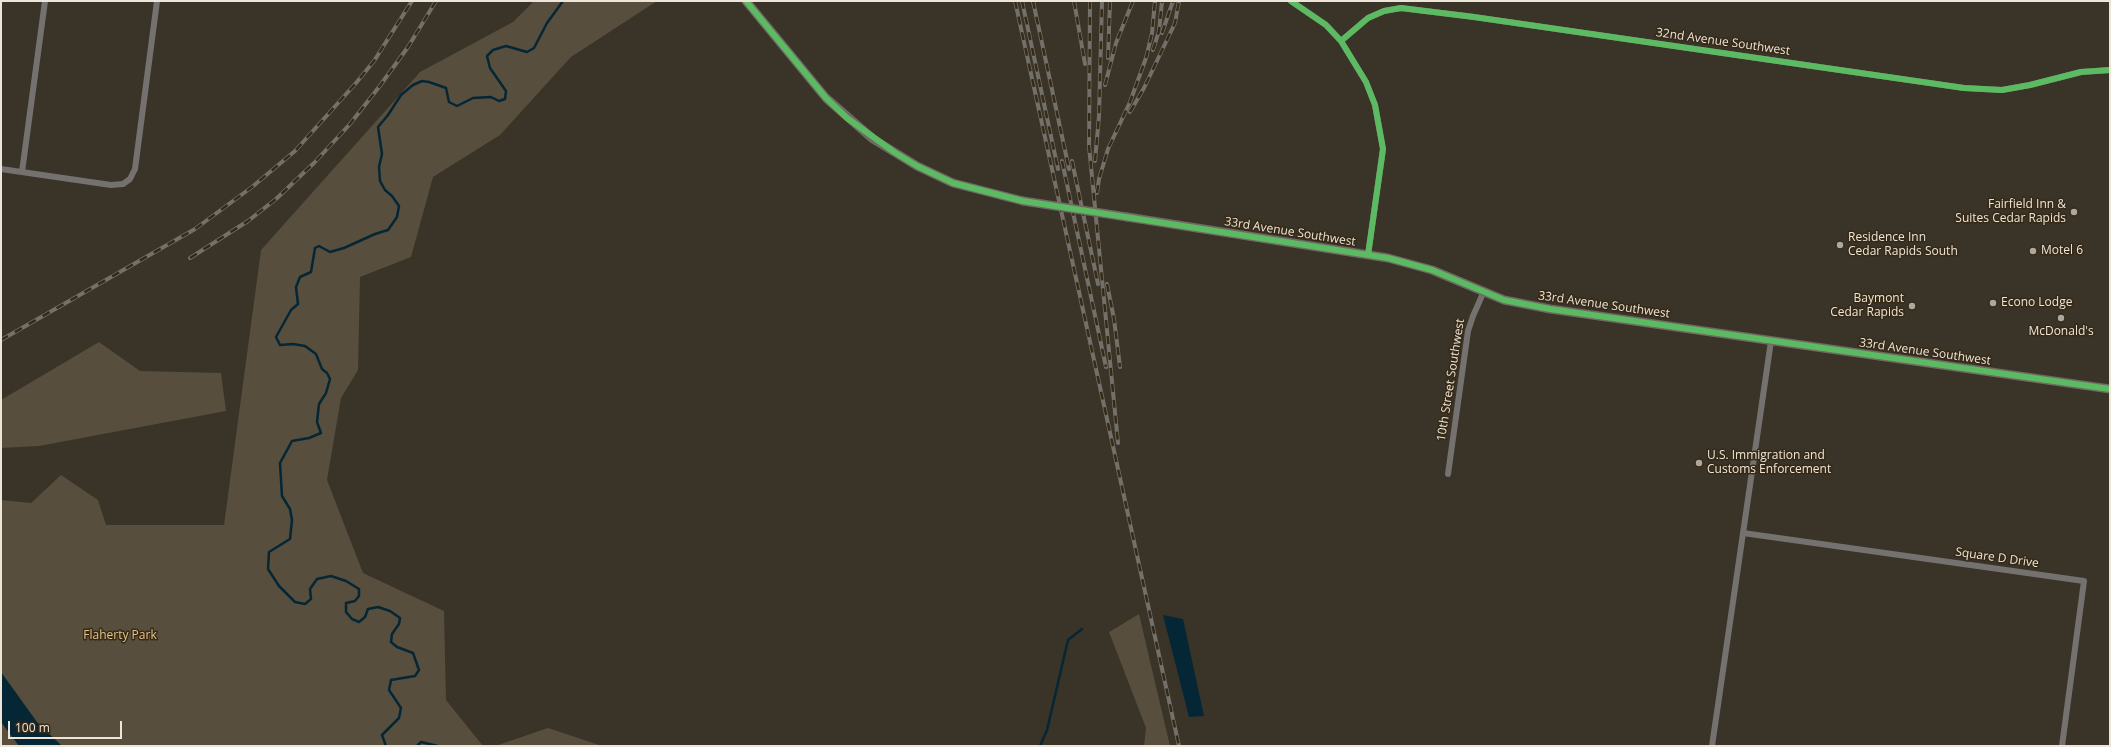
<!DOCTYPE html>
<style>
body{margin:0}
#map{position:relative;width:2111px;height:747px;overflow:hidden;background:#393328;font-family:"Open Sans",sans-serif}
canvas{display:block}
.frame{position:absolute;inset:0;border:2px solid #ede5d9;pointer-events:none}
.scale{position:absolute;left:8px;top:721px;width:114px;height:18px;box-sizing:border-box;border:2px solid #ede5d9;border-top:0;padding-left:5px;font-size:12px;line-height:14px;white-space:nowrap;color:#ede5d9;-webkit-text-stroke:3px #362a17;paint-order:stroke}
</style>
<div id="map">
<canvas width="2111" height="747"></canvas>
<div class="frame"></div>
<div class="scale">100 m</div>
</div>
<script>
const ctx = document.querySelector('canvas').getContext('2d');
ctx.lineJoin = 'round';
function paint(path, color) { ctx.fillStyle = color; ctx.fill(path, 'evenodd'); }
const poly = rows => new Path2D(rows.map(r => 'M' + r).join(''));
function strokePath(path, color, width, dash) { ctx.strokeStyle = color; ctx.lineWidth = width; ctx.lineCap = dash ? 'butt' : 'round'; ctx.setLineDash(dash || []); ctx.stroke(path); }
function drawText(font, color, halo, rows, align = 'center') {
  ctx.font = font + ' "Open Sans",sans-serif'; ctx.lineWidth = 3; ctx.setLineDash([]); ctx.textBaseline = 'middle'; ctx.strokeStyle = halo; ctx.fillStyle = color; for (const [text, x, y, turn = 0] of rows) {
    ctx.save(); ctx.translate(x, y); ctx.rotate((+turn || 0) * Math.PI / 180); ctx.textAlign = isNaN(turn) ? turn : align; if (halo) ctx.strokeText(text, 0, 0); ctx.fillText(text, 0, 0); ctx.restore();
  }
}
paint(poly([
 [534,1,657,1,571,57,500,135,433,177,411,257,360,277,358,370,341,398,327,480,363,573,444,611,446,700,483,746,1,746,1,500,31,503,61,475,98,500,106,525,224,525,261,250,420,72,513,22],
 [99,342,140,371,221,373,226,411,39,446,1,448,1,400],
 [1139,614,1170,746,1144,746,1146,728,1109,632],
 [548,728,602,746,495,746]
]), '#574e3d');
paint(poly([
 [1163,615,1183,619,1204,716,1189,717],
 [1,672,37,722,62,746,19,746,1,722]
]), '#052735');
strokePath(poly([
 [386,746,382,735,399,718,401,708,389,690,391,680,415,676,419,670,413,653,397,647,391,642,392,634,399,624,400,618,390,611,378,607,368,609,365,617,359,622,352,619,346,612,346,603,355,601,359,596,359,589,346,581,331,576,317,579,310,589,311,599,305,604,295,602,279,586,268,569,269,552,290,539,292,520,290,509,282,496,280,463,292,441,309,438,321,433,317,422,319,404,326,393,330,379,327,373,322,369,316,354,305,346,293,344,280,345,276,337,291,310,298,304,296,287,300,277,311,272,315,248,319,246,330,252,344,248,375,234,388,230,397,217,399,206,392,196,385,190,380,181,379,167,382,154,378,127,388,115,401,95,413,85,422,81,429,82,446,88,449,102,457,106,473,98,491,97,499,101,505,99,506,91,490,68,487,56,493,50,506,46,527,52,534,48,547,23,563,1],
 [417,746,421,742,438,746],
 [1040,746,1047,730,1068,640,1082,629]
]), '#052735', 2.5);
strokePath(poly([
 [1291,1,1326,25,1341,41,1366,82,1375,105,1383,149,1368,255],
 [1341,41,1368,18,1384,11,1401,8,1474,17,1964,88,2002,90,2030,85,2081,72,2110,70],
 [1,169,111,185,123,184,130,179,135,169,157,1],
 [22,172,45,1],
 [1448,474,1468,331,1473,316,1484,291],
 [1743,533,2084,581,2062,746],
 [1712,746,1771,341]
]), '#74716e', 6);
strokePath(poly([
 [746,1,826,98,873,139,917,166,953,183,1023,201],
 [1127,217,1388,258,1432,270,1504,300,1550,309,2110,389]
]), '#6f6a64', 9);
const rail = poly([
 [1015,1,1179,746],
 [1022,1,1058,169],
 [1033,1,1069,169],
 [1074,1,1085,64],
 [1090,1,1089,146,1118,443],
 [1162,33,1173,1],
 [1153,50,1159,31,1162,1],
 [1108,58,1110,1],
 [1105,85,1116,43,1133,1],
 [1130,112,1144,88,1175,23,1179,1],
 [1062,161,1106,367],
 [1072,161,1098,284],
 [1095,161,1099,116,1102,1],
 [1097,193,1099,179,1108,149,1130,102,1146,58,1152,33,1155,1],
 [190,258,248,221,276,199,314,163,350,124,379,87,408,47,436,1],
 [1107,284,1114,319,1120,367],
 [1,340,195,229,252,187,295,151,356,83,374,61,412,1]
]);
strokePath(rail, '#746f69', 4);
strokePath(rail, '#362a17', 2.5, [8]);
strokePath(poly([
 [1023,201,1127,217]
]), '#6f6a64', 9);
strokePath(poly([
 [746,1,826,98,847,118,894,152,917,166,953,183,1023,201,1388,258,1432,270,1504,300,1550,309,2110,389],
 [1291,1,1326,25,1341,41,1366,82,1375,105,1383,149,1368,255],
 [1341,41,1368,18,1384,11,1401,8,1474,17,1964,88,2002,90,2030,85,2081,72,2110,70]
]), '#5cba63', 6);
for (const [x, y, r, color] of [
 [2074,212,4,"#aea79b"],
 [1840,245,4,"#aea79b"],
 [2033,251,4,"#aea79b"],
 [1993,303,4,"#aea79b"],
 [1912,306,4,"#aea79b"],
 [2061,318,4,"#aea79b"],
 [1699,463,4,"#aea79b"]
]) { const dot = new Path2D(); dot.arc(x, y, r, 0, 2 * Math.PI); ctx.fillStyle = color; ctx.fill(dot); strokePath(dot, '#362a17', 1.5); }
drawText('12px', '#ede5d9', '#362a17', [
 ["32nd Avenue Southwest",1723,42,8],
 ["33rd Avenue Southwest",1290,232,9],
 ["33rd Avenue Southwest",1604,305,8],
 ["33rd Avenue Southwest",1925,352,8],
 ["10th Street Southwest",1451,380,-81],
 ["Square D Drive",1997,558,8]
]);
drawText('12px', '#ede5d9', '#362a17', [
 ["Fairfield Inn &",2066,205,"right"],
 ["Suites Cedar Rapids",2066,219,"right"],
 ["Residence Inn",1848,238],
 ["Cedar Rapids South",1848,252],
 ["Motel 6",2041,251],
 ["Baymont",1904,299,"right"],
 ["Cedar Rapids",1904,313,"right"],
 ["Econo Lodge",2001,303],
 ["McDonald's",2061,332,"center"],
 ["U.S. Immigration and",1707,456],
 ["Customs Enforcement",1707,470]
], 'left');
drawText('12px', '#e3c28b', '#362a17', [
 ["Flaherty Park",120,636]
]);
</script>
